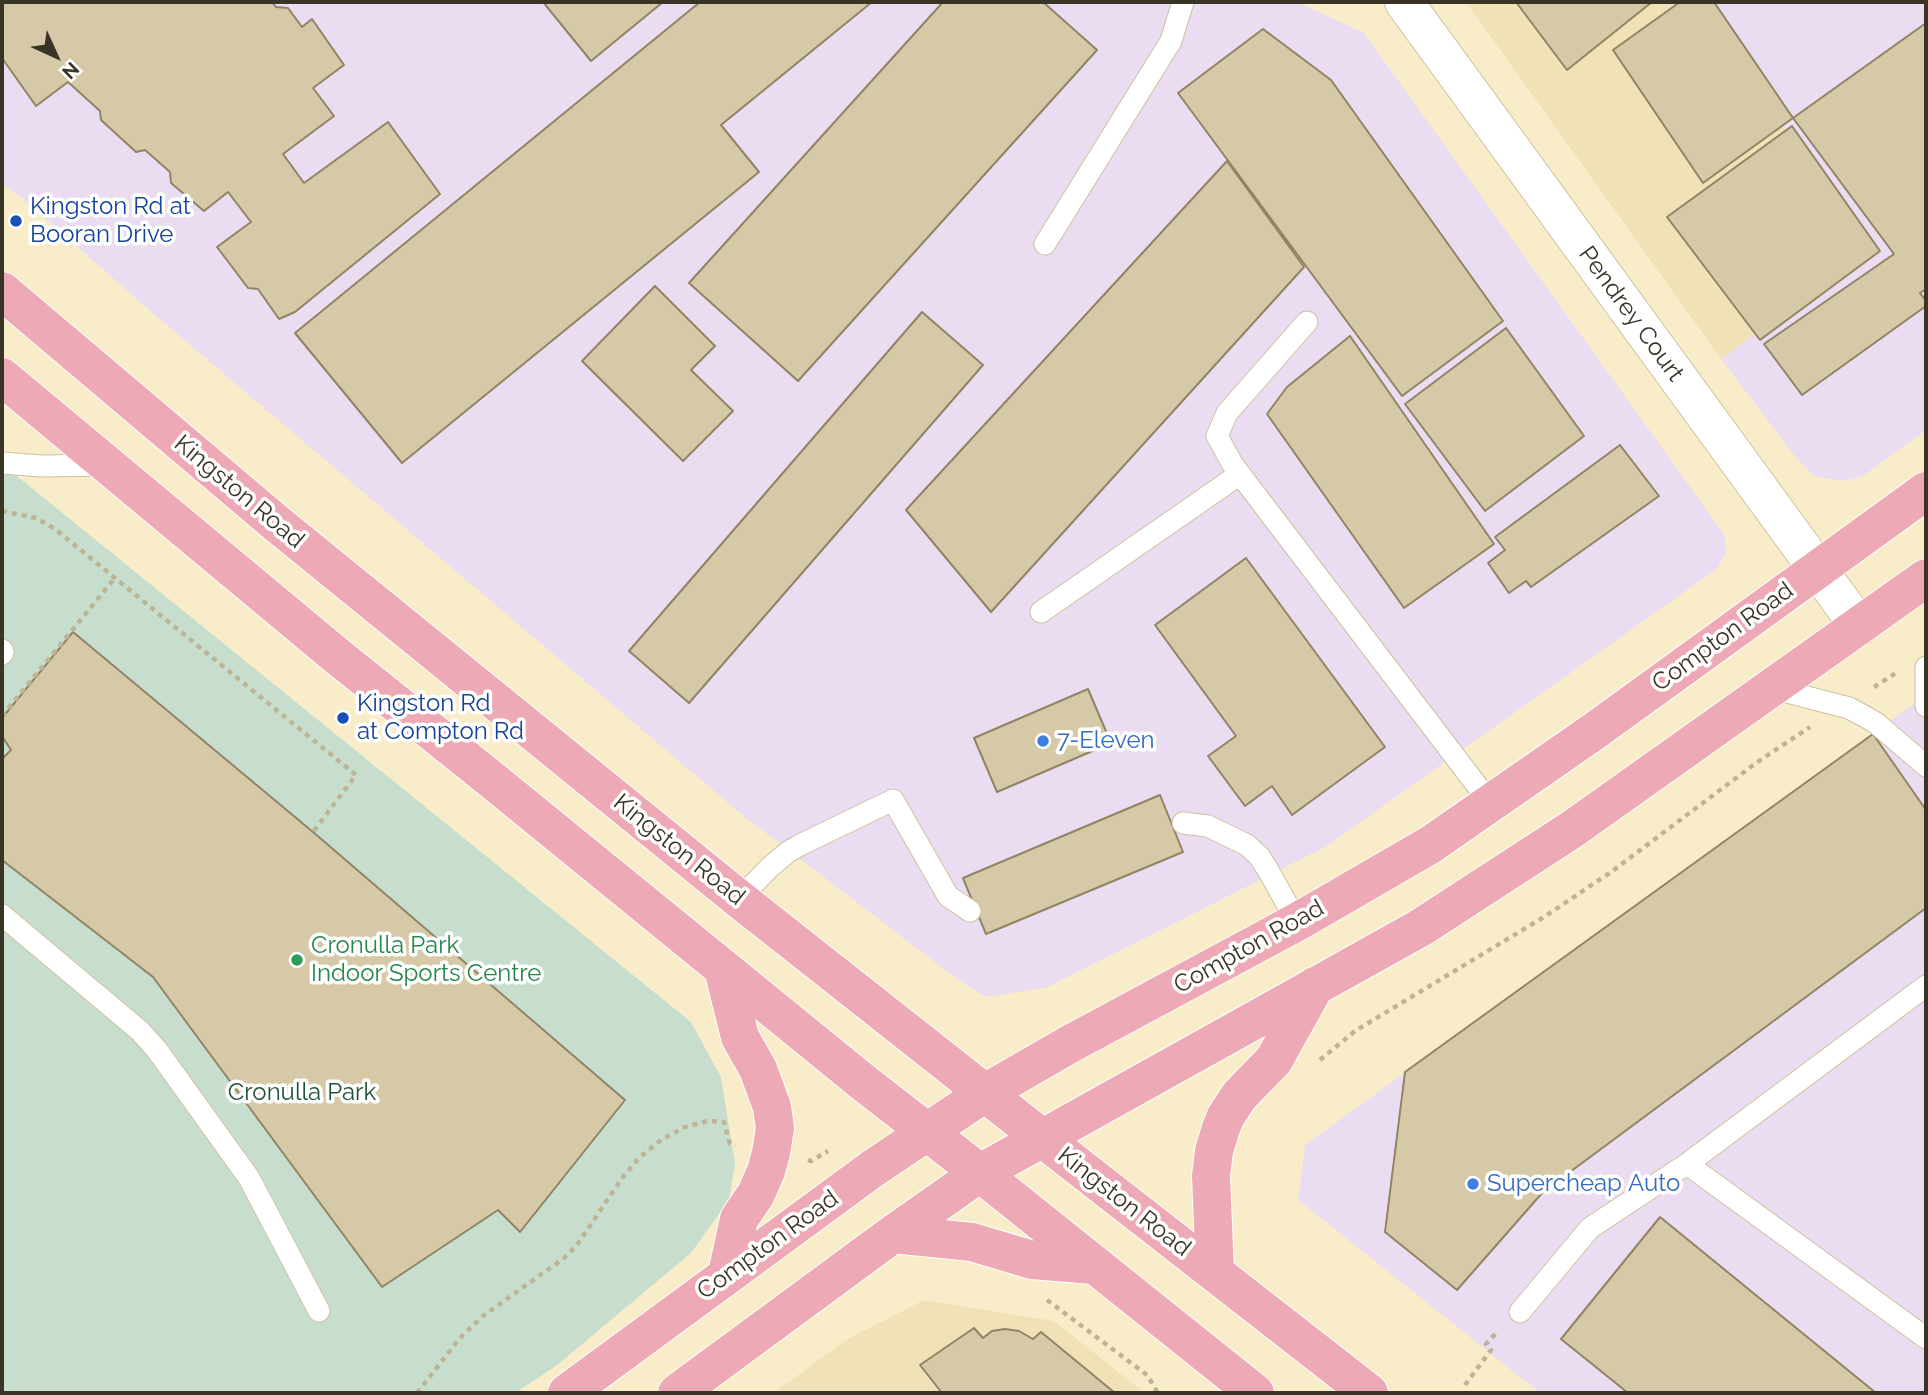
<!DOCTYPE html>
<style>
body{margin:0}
#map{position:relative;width:1928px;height:1395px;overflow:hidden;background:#f9edc9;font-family:Raleway,sans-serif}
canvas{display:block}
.frame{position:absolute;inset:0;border:4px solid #393426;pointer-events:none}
.north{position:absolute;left:21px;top:21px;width:70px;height:70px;-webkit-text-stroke:5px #fff;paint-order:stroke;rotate:135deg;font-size:19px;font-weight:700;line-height:28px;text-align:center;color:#393426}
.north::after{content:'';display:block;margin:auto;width:24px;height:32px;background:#393426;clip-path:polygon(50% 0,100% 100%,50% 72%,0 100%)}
</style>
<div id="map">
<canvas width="1928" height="1395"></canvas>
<div class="frame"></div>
<div class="north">N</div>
</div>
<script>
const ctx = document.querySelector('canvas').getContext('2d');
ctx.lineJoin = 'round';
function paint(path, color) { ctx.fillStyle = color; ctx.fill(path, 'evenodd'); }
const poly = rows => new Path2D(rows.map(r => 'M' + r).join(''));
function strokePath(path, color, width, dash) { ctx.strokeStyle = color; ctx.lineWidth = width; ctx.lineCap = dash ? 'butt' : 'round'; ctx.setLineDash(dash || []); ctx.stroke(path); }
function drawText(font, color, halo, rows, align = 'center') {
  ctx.font = font + ' Raleway,sans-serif'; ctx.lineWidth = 7; ctx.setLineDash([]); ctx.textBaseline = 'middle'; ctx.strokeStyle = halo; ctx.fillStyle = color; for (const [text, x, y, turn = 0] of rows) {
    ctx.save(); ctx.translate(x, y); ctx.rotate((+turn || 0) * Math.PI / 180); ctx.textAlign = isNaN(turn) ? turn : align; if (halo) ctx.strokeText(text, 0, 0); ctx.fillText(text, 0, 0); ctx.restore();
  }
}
paint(poly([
 [2,2,1297,2,1364,33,1724,534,1726,551,1718,568,1327,846,1048,987,986,997,957,979,741,814,156,316,18,195,2,184],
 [1692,2,1926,2,1926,430,1863,476,1843,481,1814,476,1797,459,1721,359,1871,247],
 [1926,695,1926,1393,1540,1393,1298,1200,1305,1145]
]), '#ebddf1');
paint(poly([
 [1466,2,1692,2,1872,248,1721,359],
 [924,1300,1054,1321,1145,1393,774,1393,846,1340]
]), '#f0e2b6');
paint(poly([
 [2,464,691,1022,721,1077,735,1164,729,1200,691,1253,556,1366,515,1393,2,1393]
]), '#c7decf');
const building = poly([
 [2,2,272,2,276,7,288,8,302,27,312,19,344,65,313,88,334,116,283,154,304,183,388,122,440,194,295,312,279,319,258,289,248,288,217,247,251,222,228,192,204,211,171,183,170,172,145,150,136,152,101,120,100,111,68,82,36,106,2,58,2,2],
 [543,2,663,2,591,61,543,2],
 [700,2,872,2,721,125,759,172,402,463,295,333,700,2],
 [943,2,1043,2,1097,50,798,381,689,283,943,2],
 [1516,2,1652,2,1567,70,1516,2],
 [1680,2,1714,2,1793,118,1703,183,1613,50,1680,2],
 [1926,23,1926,289,1920,293,1926,301,1926,306,1802,395,1764,344,1894,254,1793,118,1926,23],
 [1263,29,1331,80,1503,321,1402,396,1178,93,1263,29],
 [1792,126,1880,251,1760,340,1667,217,1792,126],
 [1227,161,1304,267,991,612,906,510,1227,161],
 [655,286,715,346,691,370,733,411,683,461,582,361,655,286],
 [922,312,983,365,689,703,629,651,922,312],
 [1506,328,1584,436,1485,511,1405,404,1506,328],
 [1350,336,1494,544,1404,608,1267,414,1287,387,1350,336],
 [1620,445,1659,496,1531,587,1526,581,1509,593,1488,563,1505,550,1495,537,1620,445],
 [1246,558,1385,747,1292,815,1272,786,1245,806,1208,756,1236,736,1155,625,1246,558],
 [73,632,313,832,625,1100,520,1232,498,1210,382,1287,153,977,2,860,2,759,11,750,2,736,2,718,73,632],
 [1088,689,1111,743,997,792,974,738,1088,689],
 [1873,734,1926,810,1926,908,1543,1192,1457,1290,1385,1232,1405,1072,1873,734],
 [1160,795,1183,852,986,934,963,878,1160,795],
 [1660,1217,1876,1393,1628,1393,1561,1339,1660,1217],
 [974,1328,983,1338,992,1331,1005,1329,1019,1331,1033,1339,1041,1332,1115,1393,942,1393,920,1365,974,1328]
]);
paint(building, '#d5c9a7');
strokePath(building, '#908464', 2);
const lane = poly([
 [1045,244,1171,41,1183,2],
 [1307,322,1227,413,1217,436,1233,465,1491,804],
 [2,463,41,466,105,465],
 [1041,612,1240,474],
 [2,650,3,652,2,654],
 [1926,667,1926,706],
 [1772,688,1849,708,1864,716,1876,723,1926,766],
 [1183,823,1208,826,1247,845,1259,856,1268,870,1297,922],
 [739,899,770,867,788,852,800,845,893,800,948,896,970,911],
 [2,915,140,1031,157,1050,249,1178,319,1311],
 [1687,1164,1926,1338],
 [1520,1312,1590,1228,1687,1164,1926,986]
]);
const street = poly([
 [1404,2,1859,626]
]);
const primary = poly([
 [2,291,276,523,739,899,1042,1138,1369,1393],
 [2,377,337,656,487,776,864,1083,980,1173,1255,1393],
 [723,969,740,1037,758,1069,772,1107,775,1128,771,1153,766,1171,756,1194,739,1219,727,1274],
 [893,1234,972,1242,1032,1260,1093,1265],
 [1215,1273,1211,1176,1214,1151,1221,1128,1226,1116,1239,1096,1274,1060,1315,986],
 [567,1393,872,1169,985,1093,1070,1044,1297,922,1430,845,1593,732,1926,491],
 [677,1393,893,1234,980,1173,1420,928,1571,830,1926,578]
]);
strokePath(lane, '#cdc19e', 23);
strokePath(street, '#cdc19e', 40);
strokePath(primary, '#fff', 40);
strokePath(poly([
 [2,511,36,518,55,529,356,775,313,832],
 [1874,687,1899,671],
 [2,716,114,579],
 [1320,1060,1355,1031,1544,917,1611,872,1756,763,1810,727],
 [808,1160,811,1161,828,1151],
 [1047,1300,1147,1375,1158,1393],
 [1465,1385,1491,1350,1486,1344,1498,1331],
 [417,1393,460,1338,483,1316,564,1258,577,1245,622,1178,639,1158,661,1140,685,1127,708,1121,724,1122,730,1144,735,1146]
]), '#bdb496', 4.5, [5, 5]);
strokePath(lane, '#fff', 21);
strokePath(street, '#fff', 38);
strokePath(primary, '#eea9b6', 38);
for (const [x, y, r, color] of [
 [16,221,7,"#1a4fb4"],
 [343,718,7,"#1a4fb4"],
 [1043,741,7,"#3f7fe0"],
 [297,960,7,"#2e9e5b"],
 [1473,1184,7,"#3f7fe0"]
]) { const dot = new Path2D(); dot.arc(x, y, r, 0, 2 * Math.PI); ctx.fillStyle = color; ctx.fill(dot); strokePath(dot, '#fff', 2.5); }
drawText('24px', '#164399', '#fff', [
 ["Kingston Rd at",30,207],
 ["Booran Drive",30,235],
 ["Kingston Rd",357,704],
 ["at Compton Rd",357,732]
], 'left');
drawText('24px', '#393426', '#fff', [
 ["Pendrey Court",1631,314,54],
 ["Kingston Road",239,492,40],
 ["Compton Road",1723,637,-36],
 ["Kingston Road",679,850,39],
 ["Compton Road",1249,947,-29],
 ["Kingston Road",1124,1202,38],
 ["Compton Road",768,1245,-36]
]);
drawText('24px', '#366cbe', '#fff', [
 ["7-Eleven",1057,741],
 ["Supercheap Auto",1487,1184]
], 'left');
drawText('24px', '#27864d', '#fff', [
 ["Cronulla Park",311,946],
 ["Indoor Sports Centre",311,974]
], 'left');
drawText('24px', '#215238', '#fff', [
 ["Cronulla Park",302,1093]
]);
</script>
